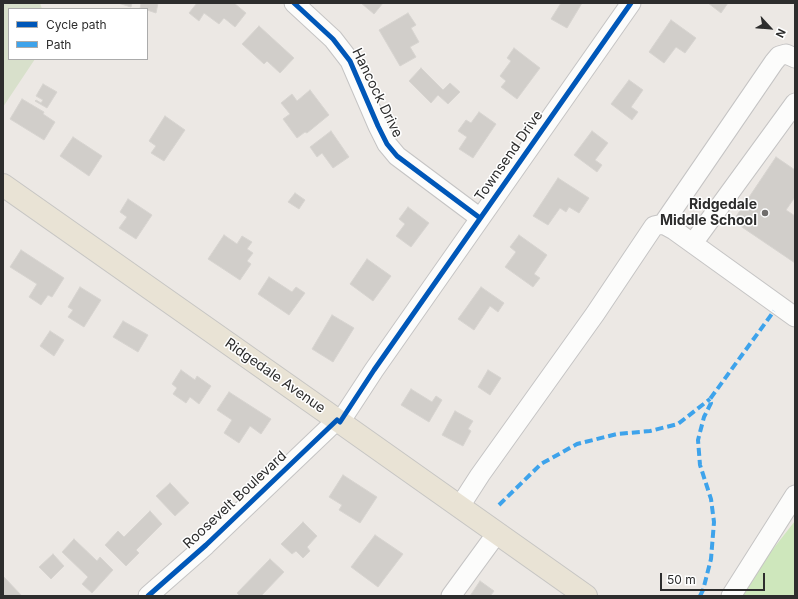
<!DOCTYPE html>
<style>
body{margin:0}
#map{position:relative;width:798px;height:599px;overflow:hidden;background:#ece8e4;font-family:Inter,sans-serif}
canvas{display:block}
.frame{position:absolute;inset:0;border:4px solid #2d2d2d;pointer-events:none}
.legend{position:absolute;left:8px;top:8px;width:140px;height:52px;box-sizing:border-box;background:#fff;border:1px solid #ababab;margin:0;padding:5px 7px;list-style:none;font-size:12px;color:#2d2d2d}
.legend li{display:flex;align-items:center;gap:8px;height:20px}
.legend b{width:20px;border:1px solid #ababab}
.north{position:absolute;left:750px;top:8px;width:40px;height:40px;-webkit-text-stroke:3px #fff;paint-order:stroke;rotate:116deg;font-size:11px;font-weight:700;line-height:16px;text-align:center;color:#2d2d2d}
.north::after{content:'';display:block;margin:auto;width:14px;height:18px;background:#2d2d2d;clip-path:polygon(50% 0,100% 100%,50% 72%,0 100%)}
.scale{position:absolute;left:660px;top:573px;width:105px;height:18px;box-sizing:border-box;border:2px solid #2d2d2d;border-top:0;padding-left:5px;font-size:12px;line-height:14px;white-space:nowrap;color:#2d2d2d;-webkit-text-stroke:3px #fff;paint-order:stroke}
</style>
<div id="map">
<canvas width="798" height="599"></canvas>
<div class="frame"></div>
<ul class="legend">
<li><b style="height:5px;background:#0057b8"></b>Cycle path</li>
<li><b style="height:5px;background:#3ea3eb"></b>Path</li>
</ul>
<div class="north">N</div>
<div class="scale">50 m</div>
</div>
<script>
const ctx = document.querySelector('canvas').getContext('2d');
ctx.lineJoin = 'round';
function paint(path, color) { ctx.fillStyle = color; ctx.fill(path, 'evenodd'); }
const poly = rows => new Path2D(rows.map(r => 'M' + r).join(''));
function strokePath(path, color, width, dash) { ctx.strokeStyle = color; ctx.lineWidth = width; ctx.lineCap = dash ? 'butt' : 'round'; ctx.setLineDash(dash || []); ctx.stroke(path); }
function drawText(font, color, halo, rows, align = 'center') {
  ctx.font = font + ' Inter,sans-serif'; ctx.lineWidth = 3; ctx.setLineDash([]); ctx.textBaseline = 'middle'; ctx.strokeStyle = halo; ctx.fillStyle = color; for (const [text, x, y, turn = 0] of rows) {
    ctx.save(); ctx.translate(x, y); ctx.rotate((+turn || 0) * Math.PI / 180); ctx.textAlign = isNaN(turn) ? turn : align; if (halo) ctx.strokeText(text, 0, 0); ctx.fillText(text, 0, 0); ctx.restore();
  }
}
paint(poly([
 [795,521,795,596,736,596]
]), '#cee7bc');
paint(poly([
 [3,3,40,3,42,9,9,9,9,59,35,59,3,107]
]), '#d8e0cb');
const building = poly([
 [118,3,132,3,131,7,118,3],
 [141,3,158,3,156,13,147,10,147,9,140,9,141,3],
 [197,3,234,3,246,13,235,27,224,18,219,24,204,13,199,21,189,13,197,3],
 [361,3,383,3,374,14,361,3],
 [561,3,582,3,567,28,551,19,561,3],
 [708,3,728,3,721,13,708,3],
 [408,13,416,25,411,28,419,42,410,47,416,57,400,66,379,30,408,13],
 [671,20,696,38,685,53,676,47,664,63,649,52,671,20],
 [259,26,294,58,280,73,267,61,264,64,242,44,259,26],
 [514,48,540,68,517,99,501,87,506,81,500,76,511,61,507,58,514,48],
 [421,68,443,90,450,83,460,92,448,104,438,95,431,103,409,81,421,68],
 [629,80,643,90,631,107,638,112,632,120,611,104,629,80],
 [43,84,57,92,47,108,35,101,36,100,41,103,43,100,36,96,43,84],
 [310,90,329,115,307,133,305,132,297,138,283,119,290,114,281,103,292,94,297,101,310,90],
 [22,99,44,112,43,114,55,122,44,140,10,119,22,99],
 [479,112,496,124,473,158,459,149,467,137,458,131,466,120,471,123,479,112],
 [165,116,185,130,164,161,151,153,156,146,149,141,165,116],
 [331,131,349,157,333,168,322,153,317,157,310,147,331,131],
 [592,131,608,143,595,160,602,165,597,172,574,155,592,131],
 [73,137,102,156,89,176,60,156,73,137],
 [776,157,795,170,795,197,786,210,795,216,795,263,733,221,776,157],
 [558,178,589,198,579,213,569,207,566,212,560,208,548,225,533,216,558,178],
 [295,193,305,200,299,209,288,202,295,193],
 [128,199,152,215,136,239,119,228,127,217,120,212,128,199],
 [408,207,429,223,411,247,396,236,405,224,399,219,408,207],
 [224,235,237,244,242,236,252,242,247,249,253,253,247,261,251,264,240,280,208,259,224,235],
 [519,235,547,255,534,274,540,278,533,287,505,267,516,252,510,247,519,235],
 [21,250,64,278,52,297,48,295,41,305,29,297,37,284,10,267,21,250],
 [367,259,391,276,373,301,350,284,367,259],
 [269,277,292,292,296,287,305,293,289,315,258,294,269,277],
 [80,287,101,300,84,327,68,317,73,310,68,307,80,287],
 [481,287,504,303,498,312,490,306,474,330,458,319,481,287],
 [332,315,354,328,333,362,312,349,332,315],
 [123,321,148,335,138,352,113,337,123,321],
 [50,331,64,340,54,356,40,346,50,331],
 [181,370,195,380,197,376,211,386,199,404,190,397,186,403,173,394,177,388,172,384,181,370],
 [488,370,501,378,490,395,478,387,488,370],
 [411,389,432,402,436,396,442,400,429,422,401,405,411,389],
 [229,392,271,419,261,434,250,426,239,443,224,433,232,420,217,410,229,392],
 [455,411,473,421,468,429,471,431,463,446,442,435,455,411],
 [343,475,377,497,360,523,339,510,342,505,329,497,343,475],
 [170,483,189,503,175,516,156,496,170,483],
 [150,511,162,524,136,550,139,553,126,566,105,545,118,531,124,537,150,511],
 [303,522,317,536,307,547,310,551,303,558,296,551,292,554,281,544,303,522],
 [375,535,403,554,378,587,351,567,375,535],
 [74,539,97,561,100,557,113,570,92,593,82,584,88,577,62,552,74,539],
 [53,554,64,566,51,579,39,567,53,554],
 [270,559,284,572,261,596,240,596,237,593,270,559],
 [3,576,22,596,3,596,3,576],
 [480,581,494,591,491,595,492,596,470,596,480,581]
]);
paint(building, '#d1ceca');
strokePath(building, '#d7d4d0', 1);
const minor = poly([
 [294,3,333,39,350,61,378,126,387,144,397,156,480,218],
 [663,224,774,62,779,56,786,54,795,58],
 [693,243,795,103],
 [340,422,374,370,631,3],
 [460,506,480,475,595,314,654,226,663,224,674,230,795,317],
 [148,596,206,545,337,420],
 [451,596,497,533],
 [731,596,795,495]
]);
const major = poly([
 [3,185,340,422,586,596]
]);
strokePath(minor, '#c5c4c4', 21);
strokePath(major, '#c6c5c3', 24);
strokePath(minor, '#fcfcfb', 19);
strokePath(major, '#e9e3d5', 22);
strokePath(poly([
 [499,505,541,464,577,444,617,434,650,431,678,424,710,399],
 [700,596,703,590,711,559,714,522,711,499,700,465,698,440,704,417,711,403,710,399,774,311]
]), '#3ea3eb', 4, [8, 4]);
strokePath(poly([
 [294,3,333,39,350,61,378,126,387,144,397,156,480,218],
 [340,422,374,370,631,3],
 [148,596,206,545,337,420]
]), '#0057b8', 5);
for (const [x, y, r, color] of [
 [765,213,4,"#706e6d"]
]) { const dot = new Path2D(); dot.arc(x, y, r, 0, 2 * Math.PI); ctx.fillStyle = color; ctx.fill(dot); strokePath(dot, '#fff', 1.5); }
drawText('14px', '#2d2d2d', '#fff', [
 ["Hancock Drive",377,93,64],
 ["Townsend Drive",509,156,-55],
 ["Ridgedale Avenue",275,376,35],
 ["Roosevelt Boulevard",235,500,-43]
]);
drawText('bold 14px', '#2d2d2d', '#fff', [
 ["Ridgedale",757,205],
 ["Middle School",757,221]
], 'right');
</script>
